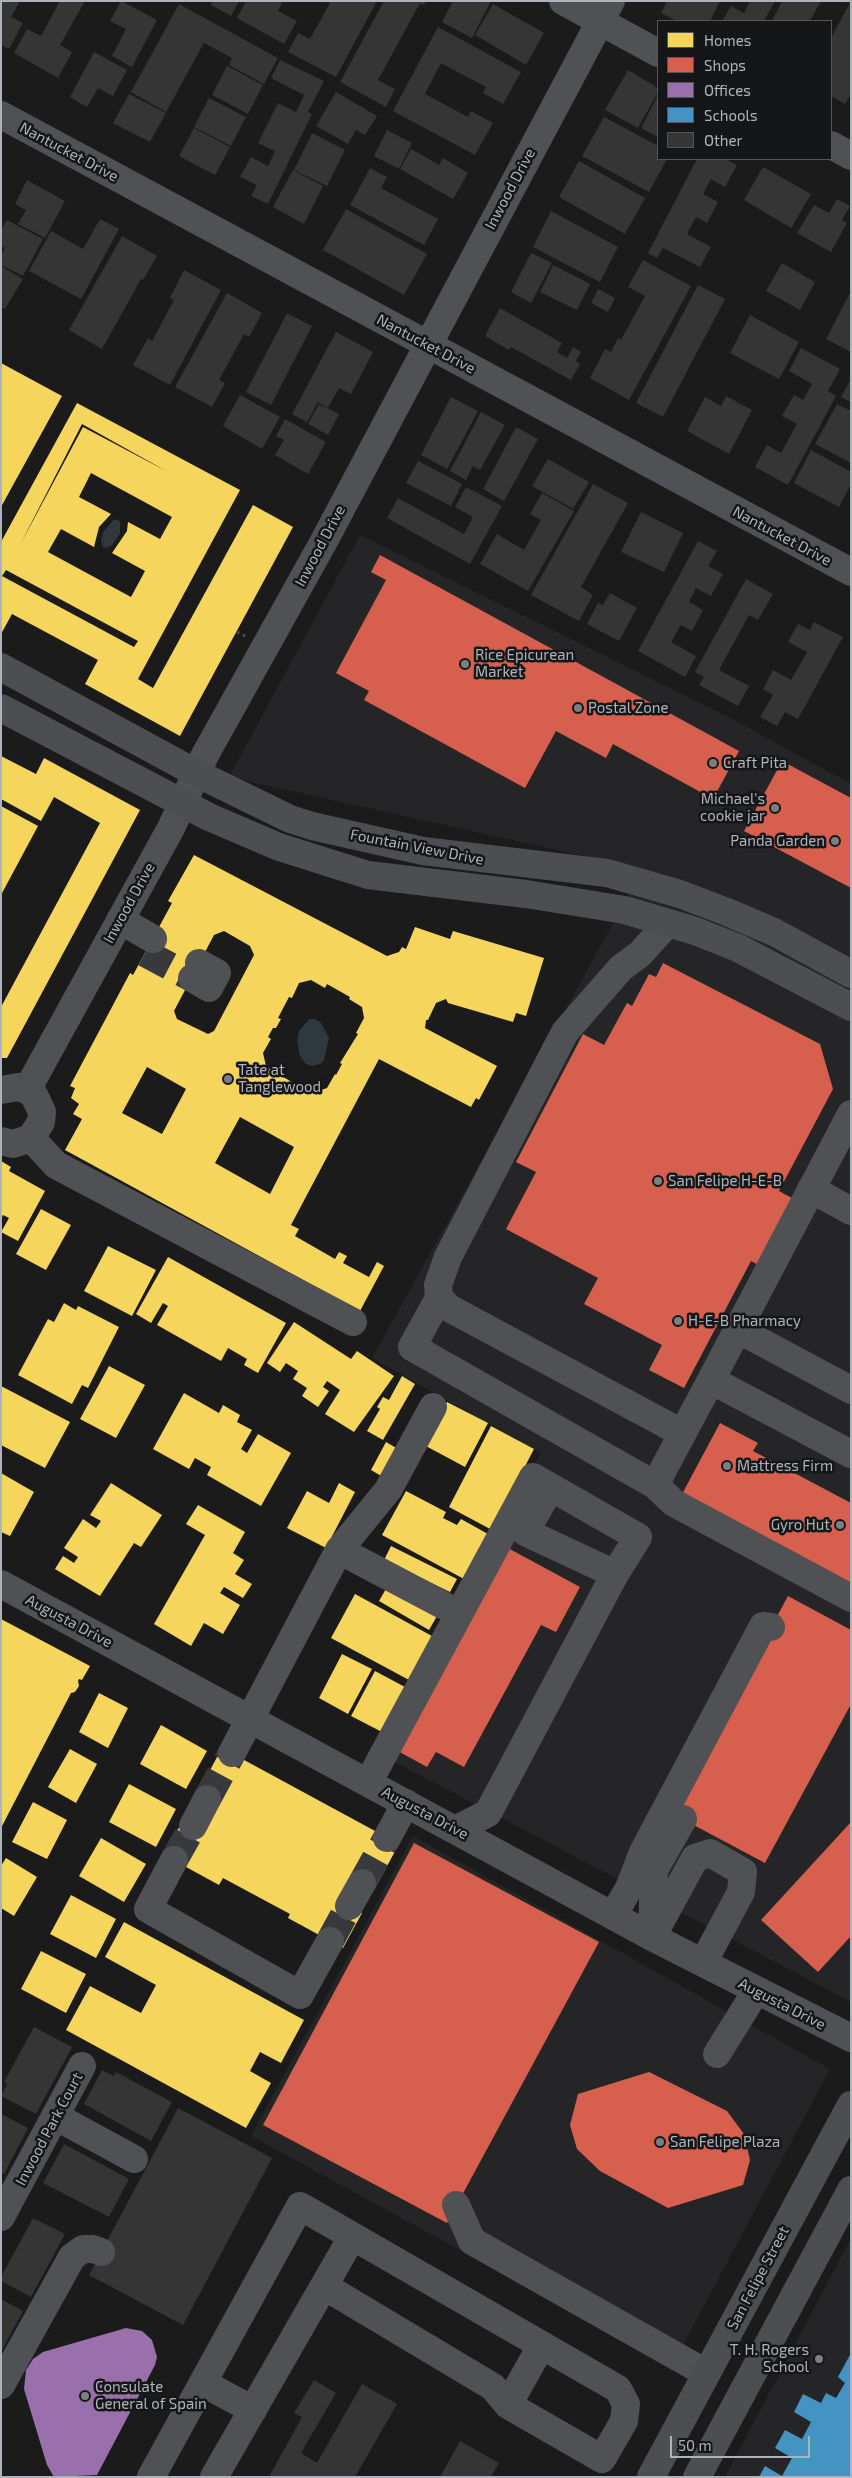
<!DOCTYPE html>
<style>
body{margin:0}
#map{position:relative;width:852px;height:2478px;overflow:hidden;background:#1b1b1c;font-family:"Exo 2",sans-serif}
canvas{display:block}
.frame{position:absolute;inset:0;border:2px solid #aeb3bb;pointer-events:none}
.legend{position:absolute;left:657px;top:20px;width:175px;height:140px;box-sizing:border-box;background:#151618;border:1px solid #525559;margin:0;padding:6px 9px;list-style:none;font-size:15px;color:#aeb3bb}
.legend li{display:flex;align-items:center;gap:10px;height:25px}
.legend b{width:25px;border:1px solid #525559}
.scale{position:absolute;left:670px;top:2436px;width:140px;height:22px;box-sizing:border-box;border:2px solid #aeb3bb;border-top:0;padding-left:6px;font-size:15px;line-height:18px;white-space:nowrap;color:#aeb3bb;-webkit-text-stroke:4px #151618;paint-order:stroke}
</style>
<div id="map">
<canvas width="852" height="2478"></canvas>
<div class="frame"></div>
<ul class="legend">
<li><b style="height:14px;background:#f6d55c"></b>Homes</li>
<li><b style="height:14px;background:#d6604d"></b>Shops</li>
<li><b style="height:14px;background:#9970ab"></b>Offices</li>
<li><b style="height:14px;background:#4393c3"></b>Schools</li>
<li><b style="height:14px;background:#353536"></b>Other</li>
</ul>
<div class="scale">50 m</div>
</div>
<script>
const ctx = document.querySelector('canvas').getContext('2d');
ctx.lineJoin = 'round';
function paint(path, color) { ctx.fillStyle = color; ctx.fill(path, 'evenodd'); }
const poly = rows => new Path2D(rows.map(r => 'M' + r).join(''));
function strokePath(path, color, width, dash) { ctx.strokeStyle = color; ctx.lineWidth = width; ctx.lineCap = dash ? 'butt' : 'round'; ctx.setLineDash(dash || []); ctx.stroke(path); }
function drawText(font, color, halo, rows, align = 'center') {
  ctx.font = font + ' "Exo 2",sans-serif'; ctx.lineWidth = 5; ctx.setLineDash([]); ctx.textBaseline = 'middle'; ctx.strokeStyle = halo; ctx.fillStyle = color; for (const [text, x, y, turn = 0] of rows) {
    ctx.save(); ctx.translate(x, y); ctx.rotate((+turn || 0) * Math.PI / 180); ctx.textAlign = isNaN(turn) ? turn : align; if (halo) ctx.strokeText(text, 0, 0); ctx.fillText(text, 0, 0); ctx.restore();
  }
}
paint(poly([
 [360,535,731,718,851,784,851,2002,378,1753,541,1453,372,1358,643,869,229,777],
 [413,1836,830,2069,672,2366,251,2136],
 [850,2240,851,2477,725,2477]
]), '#252528');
paint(poly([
 [114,519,120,521,120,533,112,545,107,548,103,547,101,541,103,532],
 [309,1019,315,1019,321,1023,329,1038,324,1060,320,1064,312,1066,306,1064,300,1056,297,1042,299,1031]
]), '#2f383d');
paint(poly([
 [1,363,62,396,1,507],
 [77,403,240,490,138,679,153,688,253,505,293,527,180,736,85,684,98,660,12,614,1,634,1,542],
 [82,424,168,472,83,427,20,545],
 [91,473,172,517,160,539,128,522,127,531,112,553,145,571,131,597,48,552,61,529,94,547,99,527,111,514,79,497],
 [6,570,138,641,134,647,2,576],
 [1,756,36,774,44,758,140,810,7,1058,1,1058,1,1007,100,823,54,797,41,821,1,799],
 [1,806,38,826,1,895],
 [194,855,387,956,399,952,402,947,406,949,415,927,450,939,453,931,544,958,526,1016,516,1013,513,1022,448,1003,446,999,436,1003,428,1020,426,1020,425,1028,497,1066,479,1100,476,1098,471,1107,379,1059,291,1225,299,1229,295,1236,335,1259,339,1252,347,1256,343,1263,369,1277,377,1262,384,1266,360,1311,65,1150,82,1119,73,1114,79,1104,71,1098,75,1088,70,1086,130,973,133,975,172,903,168,901],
 [224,931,250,946,254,955,214,1031,208,1034,177,1019,174,1011,214,935],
 [311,980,325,988,327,984,350,997,349,999,362,1007,364,1018,356,1033,358,1034,340,1063,342,1064,336,1075,335,1074,327,1088,315,1092,299,1084,298,1086,266,1066,263,1053,271,1039,268,1037,273,1028,276,1028,281,1019,278,1018,289,997,292,998,299,983],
 [147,1067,186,1089,162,1134,122,1113],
 [240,1117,294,1147,270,1194,215,1163],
 [1,1161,11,1167,9,1171,45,1191,18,1241,1,1232,9,1218,3,1215,1,1219],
 [41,1209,71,1225,46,1270,16,1254],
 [108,1246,156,1270,132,1316,84,1291],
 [168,1257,286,1323,258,1373,244,1365,247,1359,228,1348,221,1361,157,1325,168,1306,163,1303,151,1323,136,1314],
 [64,1303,76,1310,78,1306,119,1327,88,1388,82,1385,72,1404,18,1375,48,1319,54,1322],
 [294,1322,351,1359,357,1351,394,1376,354,1432,325,1414,340,1390,327,1381,323,1387,329,1391,318,1407,302,1396,307,1388,293,1379,298,1371,286,1363,280,1372,267,1363],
 [109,1366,145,1385,116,1438,80,1419],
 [402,1376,415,1384,383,1440,367,1431,380,1409,377,1407,383,1397,389,1400],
 [1,1386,70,1422,45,1468,1,1445],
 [184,1393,219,1413,223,1405,240,1415,237,1422,252,1430,241,1449,247,1453,258,1434,291,1453,261,1506,207,1475,211,1467,195,1458,189,1469,153,1449],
 [447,1402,488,1423,465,1467,424,1445],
 [491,1426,534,1449,492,1530,449,1507],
 [386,1442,398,1449,383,1477,371,1470],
 [1,1473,34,1492,10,1536,1,1532],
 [111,1483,162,1515,141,1547,134,1543,100,1596,55,1569,63,1556,74,1563,78,1557,64,1548,83,1519,96,1528,101,1521,90,1515],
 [339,1483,355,1492,326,1548,287,1528,307,1491,329,1503],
 [406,1491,446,1512,443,1518,457,1525,461,1519,488,1534,464,1579,382,1535],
 [198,1505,245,1532,233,1553,244,1560,235,1574,252,1584,243,1598,224,1587,220,1593,240,1605,223,1634,204,1623,191,1646,154,1624,205,1535,186,1524],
 [391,1546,457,1579,450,1592,384,1560],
 [387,1587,437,1616,429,1630,379,1601],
 [355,1594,432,1636,409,1680,331,1638],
 [1,1619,90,1666,82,1680,79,1679,78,1681,79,1686,75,1692,71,1693,1,1828],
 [342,1654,372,1669,348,1714,319,1698],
 [375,1671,405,1687,382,1732,351,1716],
 [99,1693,128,1708,108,1748,79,1732],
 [161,1725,207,1751,186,1789,140,1764],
 [222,1748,399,1844,374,1890,351,1877,339,1900,362,1913,343,1948,288,1918,290,1914,223,1878,219,1885,164,1855],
 [70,1749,97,1764,76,1803,48,1787],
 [129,1784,176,1809,156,1847,109,1822],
 [33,1802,67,1820,47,1859,12,1842],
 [101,1838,146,1864,124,1902,79,1876],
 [6,1858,37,1877,14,1916,1,1908,1,1866],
 [71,1895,116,1919,96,1958,50,1934],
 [124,1922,304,2020,281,2063,260,2052,250,2071,271,2083,246,2128,66,2030,90,1986,141,2013,156,1985,105,1957],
 [41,1951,86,1974,66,2013,21,1989]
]), '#f6d55c');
paint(poly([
 [380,555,739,751,713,799,613,744,606,758,556,731,525,788,364,700,369,691,336,673,386,580,371,572],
 [782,761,851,798,851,888,744,831],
 [663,963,820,1044,833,1089,779,1191,799,1202,764,1268,751,1261,684,1388,649,1370,662,1345,584,1304,598,1278,506,1229,536,1172,516,1162,583,1034,604,1045,627,1003,632,1006,649,974,656,977],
 [720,1423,758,1443,753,1451,851,1503,851,1586,681,1496],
 [506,1547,580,1587,556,1632,541,1625,464,1767,436,1752,427,1767,396,1750],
 [788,1596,851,1630,851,1704,765,1863,671,1813],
 [851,1822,851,1936,818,1972,761,1920],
 [414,1843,599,1942,447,2223,263,2125],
 [649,2072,727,2111,744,2134,750,2160,743,2185,668,2208,600,2171,577,2149,570,2125,578,2094]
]), '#d6604d');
paint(poly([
 [126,2328,142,2331,152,2340,157,2357,155,2365,97,2475,54,2477,47,2465,24,2389,26,2370,33,2359,43,2352]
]), '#9970ab');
paint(poly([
 [851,2353,851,2477,759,2477,765,2466,782,2476,792,2458,775,2448,785,2430,802,2439,811,2422,794,2412,803,2394,821,2403,826,2393,836,2398,845,2383,838,2377]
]), '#4393c3');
paint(poly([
 [1,1,20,1,11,17,23,23,9,49,1,45],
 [60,1,85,1,60,45,72,52,58,78,14,53,27,29,41,36],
 [121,1,157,20,132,67,112,56,126,29,110,21],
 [213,1,239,1,231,16,211,5],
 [246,1,283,1,278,11,297,21,284,44,237,18],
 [331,1,377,1,336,77,288,52,298,33,310,39],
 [384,1,426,1,424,5,420,3,378,80,395,89,386,107,340,82],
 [453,1,491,1,472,38,442,22],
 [667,1,686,2,720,1,710,21,677,21,661,13],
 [750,1,775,1,764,21,722,21,731,6,744,13],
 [782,1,821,1,810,21,772,21],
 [851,1,851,93,845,104,831,96,831,38],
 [179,4,278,58,264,84,229,65,232,58,204,43,166,112,131,92],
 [493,4,544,33,526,65,475,35],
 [438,27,521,72,503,104,483,93,486,87,441,63,425,94,468,117,471,111,493,123,475,155,393,111],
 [94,52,127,70,113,96,98,88,87,107,70,97],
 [280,60,324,81,308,112,312,114,268,204,251,196,257,185,240,177,251,157,268,166,275,151,258,143,278,103,296,112,304,95,271,78],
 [227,66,263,85,248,114,212,95],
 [628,70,658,88,658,92,638,128,605,110],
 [336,92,377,116,365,135,356,130,348,144,316,126],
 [129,94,166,113,150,142,113,123],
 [658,95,658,137,641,128],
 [209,98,246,117,231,146,194,127],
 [604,117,658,146,658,159,667,159,649,192,582,156],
 [194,128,230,147,215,175,179,156],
 [387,130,412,143,399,169,374,156],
 [312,133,345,150,327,186,294,170],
 [411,149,439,165,443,158,468,173,453,199,400,169],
 [697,159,725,159,737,165,725,187,711,179,703,194,718,202,707,223,696,217,687,234,711,247,700,267,663,248,657,258,648,253],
 [579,161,645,198,625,234,559,197],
 [763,167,811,194,791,228,744,200],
 [370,168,387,177,381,188,438,219,424,245,350,205],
 [293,170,323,186,304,224,273,207],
 [27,180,65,201,45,238,18,224,26,210,15,204],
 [837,199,850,206,842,220,847,223,831,252,797,233,814,205,829,213],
 [346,209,427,254,404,295,323,250],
 [551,211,618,247,600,282,533,247],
 [100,219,119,229,81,299,29,271,51,231,83,249],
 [7,220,43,239,23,276,1,265,1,256,5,248,1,246,1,230],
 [122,236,157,256,143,280,141,279,102,349,69,330],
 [531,253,552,263,531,303,511,292],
 [643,260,691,286,629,400,590,378,605,349,611,352,618,338,621,340,645,296,628,287],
 [782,263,815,282,800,310,766,291],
 [553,265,590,284,577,310,540,292],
 [1,266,23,279,5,309,1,307],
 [184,270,221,290,170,385,133,365,148,338,152,341,174,300,170,298],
 [698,285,725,299,663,417,636,403],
 [598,289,615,298,608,312,591,303],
 [851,291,851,352,826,339],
 [227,293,262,313,249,337,244,334,219,380,225,383,212,407,175,387],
 [500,308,562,343,557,352,567,358,573,347,581,352,576,361,580,364,571,380,511,347,509,350,485,336],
 [287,313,312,326,271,405,246,392],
 [750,315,799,342,779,379,730,353],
 [336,332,373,352,351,394,339,388,328,408,318,402,307,422,292,414],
 [801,348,840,369,828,391,836,396,788,485,755,467,767,445,781,453,797,424,782,416,794,395,803,400,812,384,789,371],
 [851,379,851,402,841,397],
 [240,395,280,417,262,449,223,426],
 [726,396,752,410,729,454,687,431,705,397,721,406],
 [451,397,478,411,447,469,421,455],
 [319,404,339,414,328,435,308,424],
 [837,404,851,411,851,463,815,444],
 [481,412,505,425,480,470,473,466,466,480,450,471],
 [285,419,326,442,308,474,275,455,284,440,276,436],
 [516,427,538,439,504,501,483,489],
 [811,450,851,472,851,484,839,507,794,483],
 [548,459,589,482,573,509,532,486],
 [418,461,462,484,451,506,406,483],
 [593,484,628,503,581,587,593,595,579,621,531,595],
 [466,487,502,506,470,564,387,518,398,498,464,534,473,517,455,507],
 [542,493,574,511,528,591,480,564,497,534,524,550,541,520,530,514],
 [641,512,683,533,664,572,621,552],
 [698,541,717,551,708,566,723,574,711,596,696,588,689,602,703,610,692,631,681,625,671,642,696,656,685,677,638,651],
 [746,579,773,594,758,620,749,615,719,670,749,686,738,706,699,685,704,677,695,672],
 [610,593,637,608,619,641,587,624,598,603,603,605],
 [814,622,843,637,798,719,785,712,777,726,760,717,773,695,763,689,773,670,791,680,807,652,788,642,798,624,810,630],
 [34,2027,72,2047,36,2114,1,2096,7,2084,4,2082],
 [102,2070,114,2076,116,2072,172,2102,151,2141,84,2104],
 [178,2108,272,2158,183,2325,89,2275],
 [1,2114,28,2128,4,2174,1,2172],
 [64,2144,129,2179,109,2217,43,2183],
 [33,2218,65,2234,31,2297,1,2281,1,2277],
 [1,2299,23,2311,1,2352],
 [314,2380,336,2393,301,2453,317,2463,362,2384,397,2404,355,2477,269,2477,302,2417,294,2413],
 [460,2441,499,2463,491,2477,440,2477]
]), '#353536');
strokePath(poly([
 [145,953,192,978],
 [207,1799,232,1753],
 [174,1860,193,1826],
 [362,1883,387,1838],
 [330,1941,349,1906]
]), '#38393c', 28, [28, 14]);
strokePath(poly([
 [237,632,247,637]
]), '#4b4d4f', 3, [2.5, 4]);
strokePath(poly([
 [563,1,658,53],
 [1,115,851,572],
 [831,145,851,156],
 [120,920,153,939],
 [667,924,640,954,621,968,565,1032,448,1257,438,1285,439,1298,449,1308,682,1433],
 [192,978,209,988,217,973,199,963],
 [1,1090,18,1087,27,1090,34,1095,42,1112,41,1122,31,1138,13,1144,1,1141],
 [27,1090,171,828,205,755,324,541,611,1],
 [851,1114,711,1380,851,1454],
 [31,1138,56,1165,353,1322],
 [811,1189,851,1211],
 [439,1298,412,1347,655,1485,674,1503,851,1598],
 [737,1329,851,1390],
 [655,1485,711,1380],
 [339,1550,443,1605],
 [1,1584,652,1937,851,2038],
 [232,1753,339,1550,388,1490,433,1407],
 [368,1783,533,1477,638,1537,615,1574],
 [193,1826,207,1799],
 [455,1830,488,1813,615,1574,525,1532,551,1487],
 [387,1838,406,1803],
 [174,1860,148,1909,300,1995,330,1941],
 [349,1906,362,1883],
 [613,1916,629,1888,643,1852,763,1626,771,1627],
 [652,1933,654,1870,683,1819],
 [652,1937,695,1858,710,1853,743,1872,741,1892,703,1963],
 [717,2054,756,1991],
 [55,2116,134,2159],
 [456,2205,472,2241,706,2373],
 [1,2217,82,2066],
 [203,2383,253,2410],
 [1,2385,72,2257,83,2249,93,2249,101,2252],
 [508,2405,541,2346],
 [151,2477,300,2206,618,2389,626,2404,624,2421,602,2459,508,2405,493,2387,324,2286],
 [214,2477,352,2237]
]), '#505155', 28);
strokePath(poly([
 [1,667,196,773,290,819,312,826,423,851,607,873,680,894,727,912,774,932,851,974],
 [1,708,209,817,279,847,368,875,526,894,625,910,695,931,738,948,851,1007],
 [651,2477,851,2105],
 [697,2477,851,2190]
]), '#4d4e51', 28);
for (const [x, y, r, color] of [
 [465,664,5,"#7b7e83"],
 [578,708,5,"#7b7e83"],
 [713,763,5,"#7b7e83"],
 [775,808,5,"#7b7e83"],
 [835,841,5,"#7b7e83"],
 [228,1079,5,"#7b7e83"],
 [658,1181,5,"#7b7e83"],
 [678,1321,5,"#7b7e83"],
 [727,1466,5,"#7b7e83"],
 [840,1525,5,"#7b7e83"],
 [660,2142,5,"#7b7e83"],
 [819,2359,5,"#7b7e83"],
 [85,2396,5,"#7b7e83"]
]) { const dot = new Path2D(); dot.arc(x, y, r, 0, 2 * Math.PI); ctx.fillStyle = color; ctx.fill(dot); strokePath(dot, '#151618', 2); }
drawText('15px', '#aeb3bb', '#151618', [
 ["Nantucket Drive",69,152,28],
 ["Inwood Drive",510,189,-62],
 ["Nantucket Drive",426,344,28],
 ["Nantucket Drive",782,536,28],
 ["Inwood Drive",320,546,-62],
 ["Fountain View Drive",417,847,11],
 ["Inwood Drive",129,903,-61],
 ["Augusta Drive",69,1621,28],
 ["Augusta Drive",425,1813,28],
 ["Augusta Drive",782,2004,27],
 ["Inwood Park Court",49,2129,-62],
 ["San Felipe Street",758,2278,-62]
]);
drawText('15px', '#aeb3bb', '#151618', [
 ["Rice Epicurean",475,655],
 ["Market",475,672],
 ["Postal Zone",588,708],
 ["Craft Pita",723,763],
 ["Michael's",765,799,"right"],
 ["cookie jar",765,816,"right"],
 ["Panda Garden",825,841,"right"],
 ["Tate at",238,1070],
 ["Tanglewood",238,1087],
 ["San Felipe H-E-B",668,1181],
 ["H-E-B Pharmacy",688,1321],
 ["Mattress Firm",737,1466],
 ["Gyro Hut",830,1525,"right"],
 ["San Felipe Plaza",670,2142],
 ["T. H. Rogers",809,2350,"right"],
 ["School",809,2367,"right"],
 ["Consulate",95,2387],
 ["General of Spain",95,2404]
], 'left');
</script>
